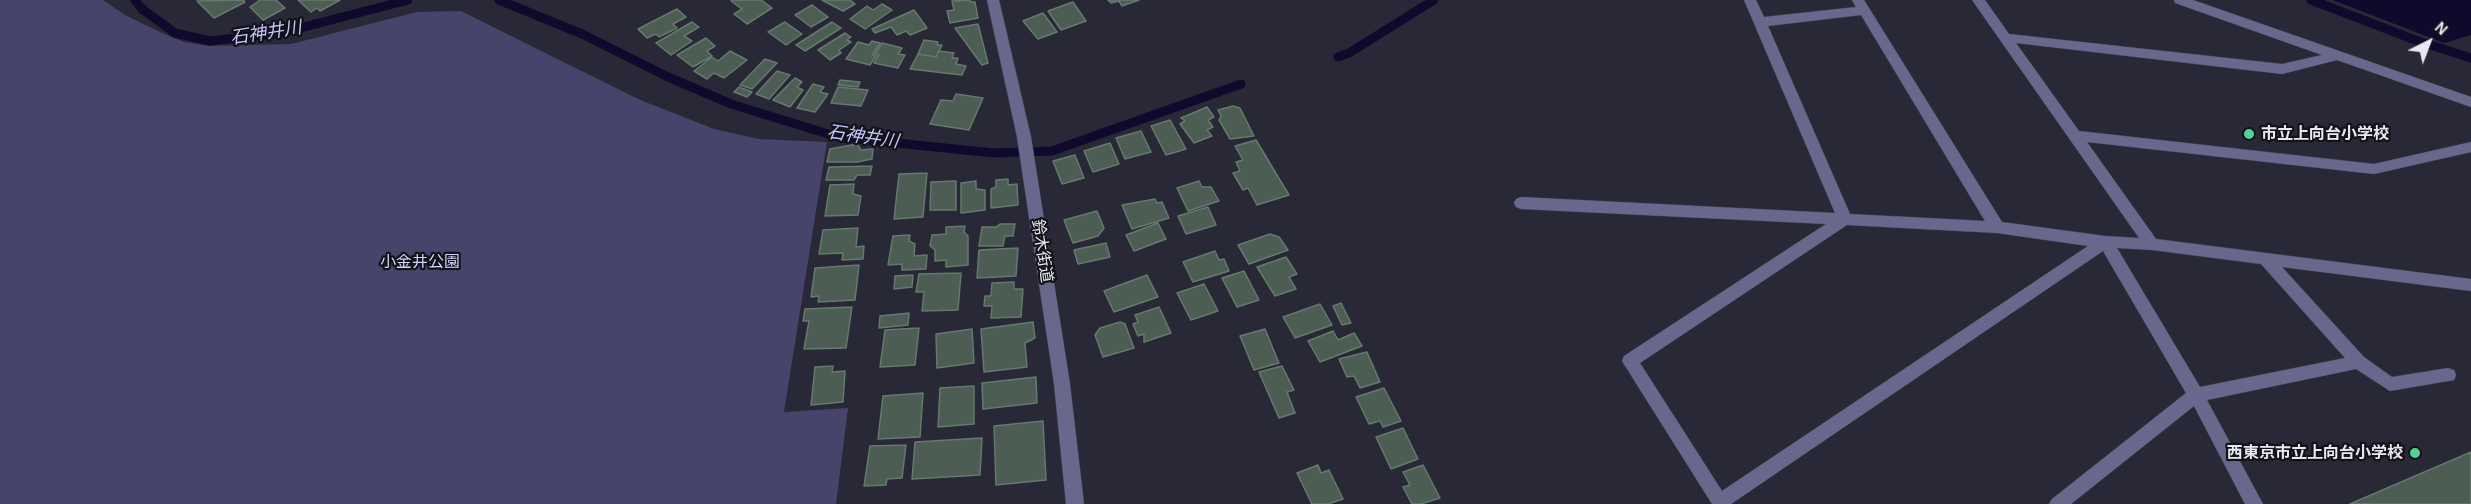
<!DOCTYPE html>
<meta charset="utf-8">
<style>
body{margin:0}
#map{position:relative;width:2471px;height:504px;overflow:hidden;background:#282837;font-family:"Alegreya Sans",sans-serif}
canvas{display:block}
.north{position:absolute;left:2399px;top:12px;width:60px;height:60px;-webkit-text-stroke:4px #121218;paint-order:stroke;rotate:42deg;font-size:16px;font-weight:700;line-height:24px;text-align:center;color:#e8e8f2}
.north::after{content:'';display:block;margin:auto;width:21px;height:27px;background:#e8e8f2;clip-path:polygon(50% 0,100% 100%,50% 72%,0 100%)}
</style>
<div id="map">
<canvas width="2471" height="504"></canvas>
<div class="north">N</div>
</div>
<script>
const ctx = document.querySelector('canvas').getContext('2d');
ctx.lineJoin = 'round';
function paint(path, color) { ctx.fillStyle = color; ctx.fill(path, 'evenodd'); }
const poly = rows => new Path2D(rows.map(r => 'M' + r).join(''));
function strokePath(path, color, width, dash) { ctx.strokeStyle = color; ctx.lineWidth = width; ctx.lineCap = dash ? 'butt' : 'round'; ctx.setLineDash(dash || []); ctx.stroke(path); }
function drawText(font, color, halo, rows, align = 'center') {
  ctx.font = font + ' "Alegreya Sans","Noto Sans JP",sans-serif'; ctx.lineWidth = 4.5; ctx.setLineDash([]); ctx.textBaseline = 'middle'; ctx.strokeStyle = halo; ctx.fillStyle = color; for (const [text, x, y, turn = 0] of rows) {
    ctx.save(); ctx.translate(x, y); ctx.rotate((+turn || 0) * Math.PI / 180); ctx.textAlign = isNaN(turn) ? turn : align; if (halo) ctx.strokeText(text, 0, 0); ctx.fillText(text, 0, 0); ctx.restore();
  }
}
paint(poly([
 [0,0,103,0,125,15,162,33,184,42,208,46,291,44,417,12,461,11,638,99,714,129,759,139,827,142,784,412,848,408,836,504,0,504]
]), '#46446b');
paint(poly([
 [2333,0,2471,0,2471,35,2444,43]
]), '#0f092b');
strokePath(poly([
 [135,0,142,9,175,33,210,41,281,33,408,0],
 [499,0,582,34,666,76,731,104,838,137,994,153,1052,151,1241,84],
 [2311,0,2418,41,2471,58],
 [1338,57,1349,53,1434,0]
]), '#0f092b', 9);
const building = poly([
 [243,0,245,2,214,18,197,1,243,0],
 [260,0,276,0,285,8,263,20,250,7,260,0],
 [298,0,340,0,320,11,317,8,311,12,298,0],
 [761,0,772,8,747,24,734,14,742,9,731,1,733,0,761,0],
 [822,0,850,0,855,4,843,11,822,0],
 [970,0,971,2,975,2,978,18,950,23,947,11,954,10,952,1,970,0],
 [1108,0,1139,0,1122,6,1119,1,1111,3,1108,0],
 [1073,2,1086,21,1061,30,1048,11,1073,2],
 [882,4,892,10,865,29,850,19,867,6,873,10,882,4],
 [812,5,828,17,811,27,795,15,812,5],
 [677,9,686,17,673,24,677,28,659,37,656,34,647,38,638,29,677,9],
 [914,10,927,28,910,35,906,31,897,35,891,27,875,33,872,29,914,10],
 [1043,13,1057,32,1038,39,1023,21,1043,13],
 [692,22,699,27,684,36,692,41,671,55,656,43,692,22],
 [785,22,802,34,786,45,768,32,785,22],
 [832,22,841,28,805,51,796,45,832,22],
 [978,24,988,63,982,65,955,28,978,24],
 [845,33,851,37,847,40,851,42,839,50,841,53,830,60,818,50,845,33],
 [706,38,715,46,707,51,712,56,693,67,677,55,706,38],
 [924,40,938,42,937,45,942,45,936,57,918,54,924,40],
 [872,41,880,43,872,55,876,56,870,65,846,59,858,42,869,45,872,41],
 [882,43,902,48,898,54,905,55,898,68,874,63,879,55,875,54,882,43],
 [730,51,747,60,724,78,714,73,707,79,694,71,712,57,718,61,730,51],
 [939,51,954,53,952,58,958,58,956,64,966,66,962,75,910,69,918,54,936,57,939,51],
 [765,59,777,63,752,89,740,85,765,59],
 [777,71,790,75,769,99,756,94,777,71],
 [795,78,802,82,797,87,803,90,790,107,773,100,795,78],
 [840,80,860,82,858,87,838,85,840,80],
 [813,84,824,87,820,92,828,94,815,112,797,108,813,84],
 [739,87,752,92,747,97,734,92,739,87],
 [838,87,868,90,861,106,831,103,838,87],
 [956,94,983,98,969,130,930,124,941,100,953,101,956,94],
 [1233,106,1240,108,1254,136,1230,139,1219,120,1221,116,1218,110,1233,106],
 [1207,107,1214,117,1208,120,1213,127,1207,130,1212,136,1194,143,1180,124,1185,121,1181,118,1207,107],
 [1170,120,1186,149,1166,155,1151,126,1170,120],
 [1141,131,1151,152,1125,159,1116,138,1141,131],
 [1256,140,1289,195,1257,205,1248,188,1243,190,1233,173,1240,171,1236,162,1243,160,1235,146,1256,140],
 [1110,143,1119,164,1093,172,1084,151,1110,143],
 [857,144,861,150,873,149,872,159,857,162,827,162,830,149,857,144],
 [1075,155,1084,178,1062,184,1053,161,1075,155],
 [872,166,870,175,857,175,854,180,826,180,829,167,872,166],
 [927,173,923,217,894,219,899,174,927,173],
 [1008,179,1008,185,1017,184,1018,205,991,208,991,189,996,187,996,180,1008,179],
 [956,181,956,210,930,210,931,182,956,181],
 [976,181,976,189,985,190,985,210,961,213,961,183,976,181],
 [1199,181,1202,187,1211,187,1219,201,1188,211,1177,188,1199,181],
 [854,184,853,194,861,196,858,215,825,216,830,185,854,184],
 [1155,199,1157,203,1162,202,1169,218,1132,229,1122,205,1155,199],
 [1208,207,1216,225,1186,234,1178,216,1208,207],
 [1097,211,1104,228,1098,236,1073,243,1064,220,1097,211],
 [1158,223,1166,239,1134,251,1126,235,1158,223],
 [1000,224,1015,224,1013,236,1005,236,1003,246,979,246,982,227,996,227,1000,224],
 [965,226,964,232,968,236,968,265,946,267,946,260,935,261,935,250,930,246,932,235,946,234,946,227,965,226],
 [858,228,856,247,864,246,863,259,842,260,843,253,819,254,823,230,858,228],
 [1270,234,1279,237,1288,250,1249,264,1238,245,1270,234],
 [910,235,909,241,915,244,914,256,927,255,926,269,902,270,902,264,888,265,893,236,910,235],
 [1106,243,1110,257,1078,264,1074,250,1106,243],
 [1018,248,1016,276,977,278,979,250,1018,248],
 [1215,251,1219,260,1224,259,1229,271,1193,282,1183,262,1215,251],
 [1286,257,1297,274,1289,277,1296,289,1275,296,1257,267,1286,257],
 [859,265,855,300,818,302,819,296,811,297,815,268,859,265],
 [1244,271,1259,300,1237,307,1222,278,1244,271],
 [961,273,958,310,922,311,924,292,916,292,919,274,961,273],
 [913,275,912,287,894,289,895,276,913,275],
 [1147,275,1158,297,1114,312,1104,291,1147,275],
 [1014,282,1014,289,1023,289,1021,317,991,318,992,306,984,306,985,296,991,296,992,283,1014,282],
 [1204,284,1218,311,1191,320,1177,293,1204,284],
 [1341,303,1351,323,1342,325,1333,306,1341,303],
 [1320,304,1332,325,1295,338,1283,317,1320,304],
 [852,307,846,348,804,349,809,321,803,321,805,309,852,307],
 [1159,307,1171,333,1144,342,1144,334,1138,336,1133,324,1138,322,1135,315,1159,307],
 [909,313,908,325,879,328,880,316,909,313],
 [1033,322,1035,338,1025,343,1027,367,984,372,981,329,1033,322],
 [1120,322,1125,324,1134,348,1103,357,1095,335,1100,328,1120,322],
 [919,328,915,365,880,367,885,330,919,328],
 [972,329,974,363,937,368,936,334,972,329],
 [1265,329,1279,363,1254,370,1240,336,1265,329],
 [1333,331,1338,340,1354,333,1362,346,1320,362,1308,341,1333,331],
 [1367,352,1380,382,1360,388,1354,376,1347,377,1339,359,1367,352],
 [833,366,832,372,845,371,843,402,811,405,815,367,833,366],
 [1282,366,1294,390,1287,392,1295,413,1279,418,1259,372,1282,366],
 [1036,377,1037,403,983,409,982,383,1036,377],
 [974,386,974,424,938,427,940,388,974,386],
 [1384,388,1401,421,1383,427,1380,421,1369,424,1356,397,1384,388],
 [923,393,920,437,878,439,883,396,923,393],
 [1043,421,1046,480,996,485,994,426,1043,421],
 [1403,428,1418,459,1391,469,1376,437,1403,428],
 [982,438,980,475,912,479,915,442,982,438],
 [906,445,902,478,887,479,886,485,864,486,870,446,906,445],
 [2471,452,2471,504,2350,504,2471,452],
 [1318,465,1321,473,1329,470,1343,499,1328,504,1312,504,1297,473,1318,465],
 [1423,465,1440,498,1421,504,1412,504,1403,487,1410,485,1403,472,1423,465]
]);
paint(building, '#4c5e54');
strokePath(building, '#66796e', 1.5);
const minor = poly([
 [987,0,999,0,1031,137,1070,384,1084,504,1066,504,1054,384,1017,137,987,0],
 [1744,0,1756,0,1764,17,1856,7,1852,0,1864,0,2002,222,2105,236,2139,238,1972,0,1985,0,2009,34,2282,64,2322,55,2175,3,2174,0,2193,0,2471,97,2471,107,2337,60,2282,74,2016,43,2079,131,2374,164,2471,142,2471,152,2374,174,2087,142,2156,239,2471,279,2471,291,2282,267,2364,357,2392,377,2448,368,2454,370,2456,375,2454,380,2390,391,2356,369,2207,400,2263,504,2245,504,2194,406,2071,504,2049,504,2052,499,2186,393,2103,251,1731,504,1712,504,1622,361,1624,356,1826,224,1521,209,1516,207,1514,203,1516,199,1521,197,1835,213,1744,0],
 [1861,15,1985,221,1850,214,1768,26,1861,15],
 [1847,225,1997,233,2088,246,1722,491,1640,363,1847,225],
 [2117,248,2152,250,2261,264,2345,358,2200,387,2117,248]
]);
strokePath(minor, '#434351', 1);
paint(minor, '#68688c');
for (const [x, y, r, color] of [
 [2249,134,6,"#51d398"],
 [2415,453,6,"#51d398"]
]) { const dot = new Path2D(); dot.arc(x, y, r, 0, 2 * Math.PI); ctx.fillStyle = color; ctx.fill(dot); strokePath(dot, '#121218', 2); }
drawText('bold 16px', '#e8e8f2', '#121218', [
 ["市立上向台小学校",2261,134],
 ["西東京市立上向台小学校",2403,453,"right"]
], 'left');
drawText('16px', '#e8e8f2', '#121218', [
 ["鈴木街道",1042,251,81]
]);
drawText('16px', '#d2d2fc', '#121218', [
 ["小金井公園",420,262]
]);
drawText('italic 18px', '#c6c5fc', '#121218', [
 ["石神井川",266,33,-9],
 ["石神井川",863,137,8]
]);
</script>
